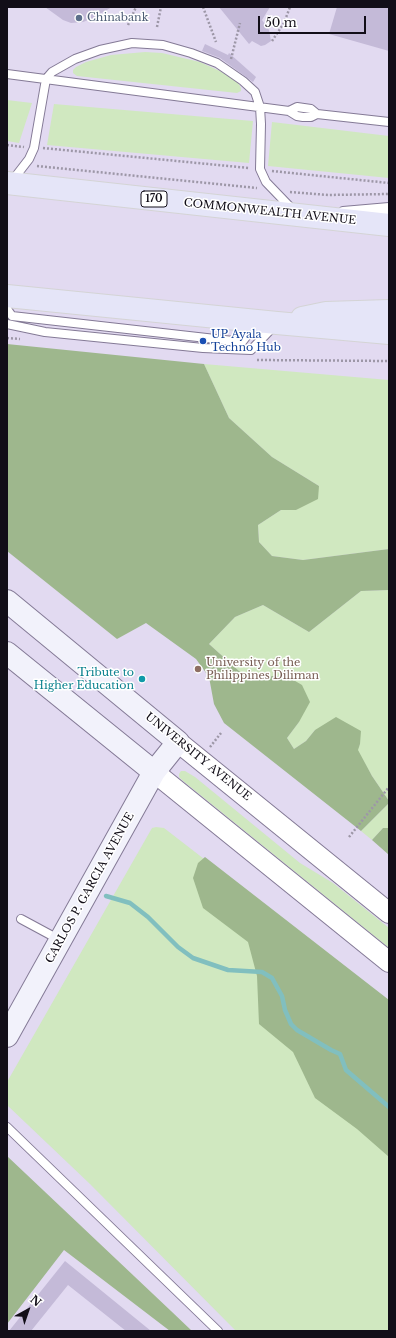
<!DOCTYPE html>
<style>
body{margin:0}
#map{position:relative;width:396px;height:1338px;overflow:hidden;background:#f2ecff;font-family:"Libre Baskerville",serif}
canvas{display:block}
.frame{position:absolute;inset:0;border:8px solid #120e18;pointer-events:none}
.north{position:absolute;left:8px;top:1290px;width:40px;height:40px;-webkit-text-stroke:3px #fff;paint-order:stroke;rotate:40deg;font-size:11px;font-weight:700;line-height:16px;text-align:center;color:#120e18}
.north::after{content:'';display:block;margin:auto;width:14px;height:18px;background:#120e18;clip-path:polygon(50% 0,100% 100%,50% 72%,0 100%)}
.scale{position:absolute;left:258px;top:16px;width:108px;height:18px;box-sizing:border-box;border:2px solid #120e18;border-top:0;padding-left:5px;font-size:12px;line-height:14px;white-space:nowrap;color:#120e18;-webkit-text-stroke:3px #fff;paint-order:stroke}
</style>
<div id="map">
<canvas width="396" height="1338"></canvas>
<div class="frame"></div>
<div class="north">N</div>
<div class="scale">50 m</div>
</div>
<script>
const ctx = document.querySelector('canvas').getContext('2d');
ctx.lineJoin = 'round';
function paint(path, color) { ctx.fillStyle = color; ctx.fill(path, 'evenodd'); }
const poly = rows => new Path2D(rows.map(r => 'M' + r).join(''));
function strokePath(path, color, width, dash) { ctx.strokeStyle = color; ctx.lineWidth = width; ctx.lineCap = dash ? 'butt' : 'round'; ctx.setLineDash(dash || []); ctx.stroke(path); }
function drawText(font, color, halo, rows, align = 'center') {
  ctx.font = font + ' "Libre Baskerville",serif'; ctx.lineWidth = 3; ctx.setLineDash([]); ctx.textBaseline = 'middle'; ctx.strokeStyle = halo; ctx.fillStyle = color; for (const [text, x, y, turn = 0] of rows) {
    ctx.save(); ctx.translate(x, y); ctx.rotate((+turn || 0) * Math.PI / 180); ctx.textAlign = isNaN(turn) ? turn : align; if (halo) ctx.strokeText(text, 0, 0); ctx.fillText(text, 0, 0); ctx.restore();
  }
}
paint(poly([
 [7,7,389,7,389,1331,7,1331]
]), '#e2daf1');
paint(poly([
 [145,52,162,53,200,62,220,71,238,82,241,88,241,91,237,93,77,76,73,73,73,70,76,67,86,62,111,55],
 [7,100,32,103,19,143,7,141],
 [54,104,253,121,249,163,47,145],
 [272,122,389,136,389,178,268,166],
 [204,364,389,380,389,549,303,560,272,556,259,542,258,525,281,510,296,510,319,486,272,457,229,418],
 [389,590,389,801,372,776,357,750,360,744,315,730,306,741,294,749,287,738,299,722,273,676,249,680,209,644,235,617,263,605,309,632,361,591],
 [181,771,185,771,195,777,300,863,333,883,389,928,389,948,183,781,179,777,179,774],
 [389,803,389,828,383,828,372,840,361,831],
 [156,827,164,828,389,1002,389,1331,236,1331,90,1184,7,1105,7,1082,152,828]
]), '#d0e8c0');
paint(poly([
 [7,344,204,364,229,418,272,457,319,486,318,499,296,510,281,510,258,525,259,542,272,556,303,560,389,549,389,590,361,591,309,632,263,605,235,617,209,644,249,680,273,676,290,678,302,685,310,702,299,722,287,738,294,749,306,741,315,730,336,717,361,731,360,744,358,750,372,776,389,801,389,803,361,831,224,723,214,704,209,677,196,659,146,623,117,639,7,551],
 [383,828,389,828,389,855,372,840],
 [205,857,389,1000,389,1157,357,1129,315,1098,293,1052,259,1024,257,976,248,942,203,908,193,878,198,863],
 [7,1156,171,1311,192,1331,170,1331,64,1250,7,1324]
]), '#9eb78d');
strokePath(poly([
 [106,896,130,903,148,917,178,947,193,958,228,970,262,972,272,978,282,996,285,1010,291,1024,297,1030,331,1050,340,1054,346,1070,389,1107]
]), '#81bfbf', 4.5);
paint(poly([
 [45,7,112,7,93,18,83,22,71,23,63,20],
 [219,7,270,7,262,20,269,30,271,41,265,45,261,46,252,41,249,44],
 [337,7,389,7,389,51,329,34],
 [205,44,228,55,229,53,256,77,253,82,220,58,202,51],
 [65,1261,151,1331,126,1331,68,1285,31,1331,9,1331]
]), '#c4bad8');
const service = poly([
 [7,74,289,111,297,116,303,117,311,117,317,114],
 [289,111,297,107,311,109,317,114,389,122],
 [12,181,29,159,34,148,46,79,52,72,75,59,100,50,132,43,163,45,191,53,217,63,243,81,255,92,260,107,261,124,260,169,266,182,293,210],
 [343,211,389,207],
 [375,214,389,213],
 [7,309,12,316,242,342,257,323],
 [7,324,45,332,203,348,251,350,274,326],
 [21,919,60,940],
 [7,1127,218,1331]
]);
const tertiary = poly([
 [178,742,389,913],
 [154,772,389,962]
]);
const secondary = poly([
 [7,601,178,742,154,772,7,1036],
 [7,653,154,772]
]);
const primary = poly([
 [7,183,389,225],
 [7,296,277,323,389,333],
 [302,318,326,313,389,311]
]);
strokePath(service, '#847a96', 10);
strokePath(tertiary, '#847a96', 22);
strokePath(secondary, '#847a96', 24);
strokePath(primary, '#d4d4d5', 24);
strokePath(poly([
 [203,7,216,42],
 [128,25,136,7],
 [157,27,161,7],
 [272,41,284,23,290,7],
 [231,59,240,23],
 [7,145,24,147],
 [43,148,249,168],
 [37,166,257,188],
 [272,171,389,183],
 [290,192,328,195,389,194],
 [7,338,20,339],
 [257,360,389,361],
 [210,747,221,733],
 [349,837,389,787]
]), '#9d97a7', 2.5, [2, 2]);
strokePath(service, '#fff', 8);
strokePath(tertiary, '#fff', 20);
strokePath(secondary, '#f2f2fb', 22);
strokePath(primary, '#e5e5f8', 22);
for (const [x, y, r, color] of [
 [79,18,4,"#5c6f8a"],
 [203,341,4,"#1a4fb4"],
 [198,669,4,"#8d6e63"],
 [142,679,4,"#0f9aa8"]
]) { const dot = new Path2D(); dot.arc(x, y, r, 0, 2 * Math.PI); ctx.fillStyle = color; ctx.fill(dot); strokePath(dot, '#fff', 1.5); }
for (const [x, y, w] of [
 [154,199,26]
]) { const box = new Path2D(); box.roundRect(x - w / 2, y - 8, w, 16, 3); ctx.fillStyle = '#fff'; ctx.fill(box); strokePath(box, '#120e18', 1); }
drawText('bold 10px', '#120e18', null, [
 ["170",154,199]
]);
drawText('11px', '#4e5e75', '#fff', [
 ["Chinabank",87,18]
], 'left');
drawText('11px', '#120e18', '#fff', [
 ["COMMONWEALTH AVENUE",270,212,6],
 ["UNIVERSITY AVENUE",198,757,39],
 ["CARLOS P. GARCIA AVENUE",90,888,-61]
]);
drawText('11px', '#164399', '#fff', [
 ["UP Ayala",211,335],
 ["Techno Hub",211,348]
], 'left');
drawText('11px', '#785e54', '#fff', [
 ["University of the",206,663],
 ["Philippines Diliman",206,676]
], 'left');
drawText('11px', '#0d838f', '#fff', [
 ["Tribute to",134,673],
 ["Higher Education",134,686]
], 'right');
</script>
